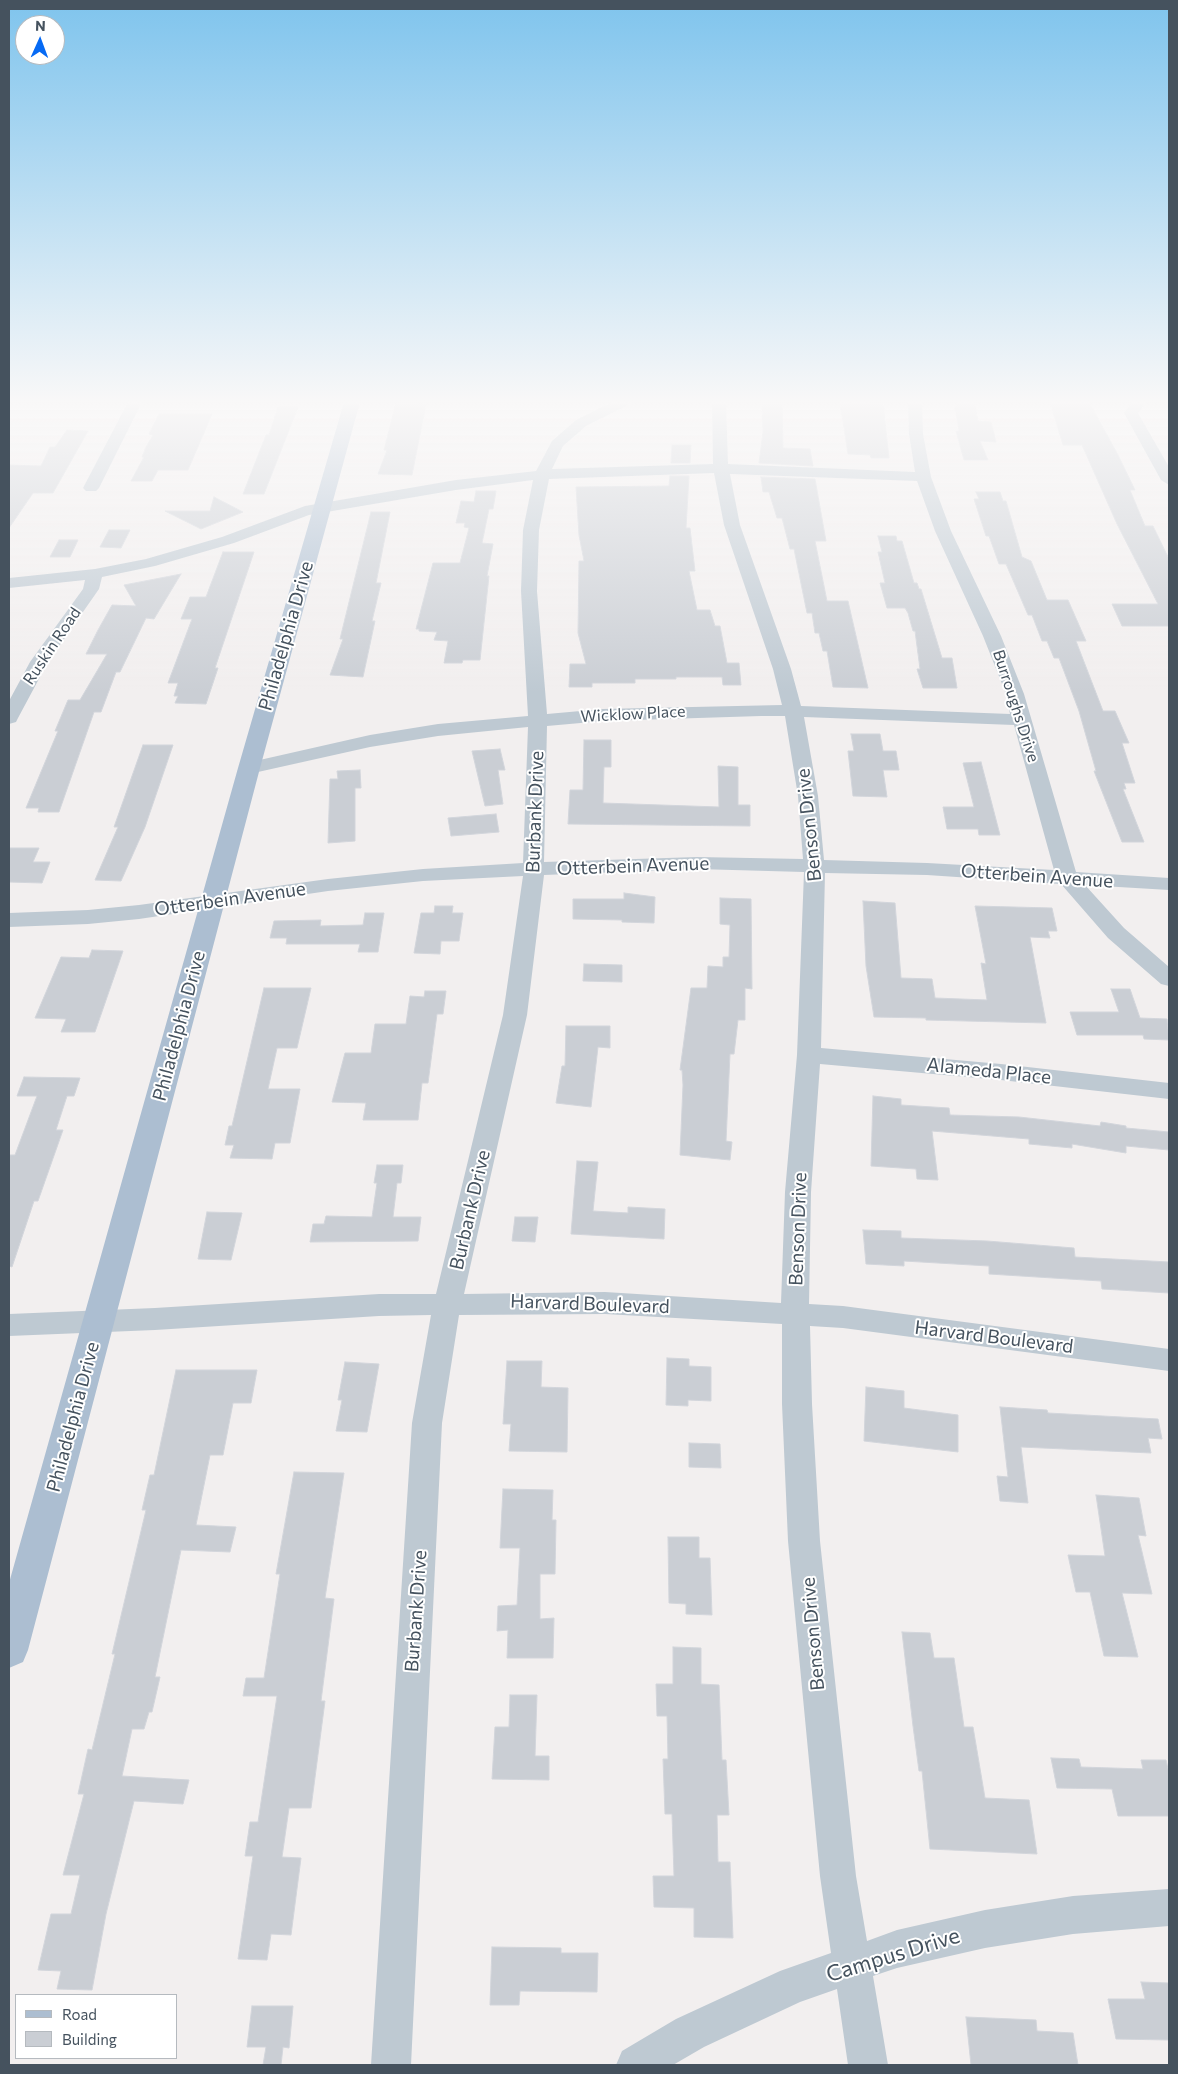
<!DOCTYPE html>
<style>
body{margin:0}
#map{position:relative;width:1178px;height:2074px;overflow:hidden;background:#f2efef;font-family:Commissioner,sans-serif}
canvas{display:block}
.frame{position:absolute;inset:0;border:10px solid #45525e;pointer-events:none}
.legend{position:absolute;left:15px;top:1994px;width:162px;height:65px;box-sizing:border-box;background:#fff;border:1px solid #b5babf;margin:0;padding:6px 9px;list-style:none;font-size:15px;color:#45525e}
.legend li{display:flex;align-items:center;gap:10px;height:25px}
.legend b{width:25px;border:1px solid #b5babf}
.north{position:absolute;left:15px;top:15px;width:50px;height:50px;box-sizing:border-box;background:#fff;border:1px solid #b5babf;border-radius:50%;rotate:2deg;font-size:14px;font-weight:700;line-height:20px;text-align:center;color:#45525e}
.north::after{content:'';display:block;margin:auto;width:18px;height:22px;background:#066af4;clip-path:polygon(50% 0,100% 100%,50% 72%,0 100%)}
</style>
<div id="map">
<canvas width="1178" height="2074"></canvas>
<div class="frame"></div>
<ul class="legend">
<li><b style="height:6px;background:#acbed1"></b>Road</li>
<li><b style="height:14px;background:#caced4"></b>Building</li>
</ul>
<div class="north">N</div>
</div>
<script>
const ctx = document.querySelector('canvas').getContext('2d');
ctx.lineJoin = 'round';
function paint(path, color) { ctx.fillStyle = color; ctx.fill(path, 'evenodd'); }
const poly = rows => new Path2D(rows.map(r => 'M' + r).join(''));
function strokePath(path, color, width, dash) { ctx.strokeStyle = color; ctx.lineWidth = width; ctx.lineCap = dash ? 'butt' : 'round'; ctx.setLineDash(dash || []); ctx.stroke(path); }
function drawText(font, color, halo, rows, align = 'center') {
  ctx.font = font + ' Commissioner,sans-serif'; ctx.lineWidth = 4; ctx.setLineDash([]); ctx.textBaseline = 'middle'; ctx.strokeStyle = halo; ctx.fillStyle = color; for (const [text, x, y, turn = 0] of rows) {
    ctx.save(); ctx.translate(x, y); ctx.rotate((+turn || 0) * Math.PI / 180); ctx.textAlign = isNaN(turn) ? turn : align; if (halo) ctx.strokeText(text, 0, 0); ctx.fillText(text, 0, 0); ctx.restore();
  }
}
const building = poly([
 [840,402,883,403,889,458,871,458,870,455,848,454,840,402],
 [957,402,974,402,978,421,991,422,996,442,980,441,988,460,964,460,956,431,959,431,955,407,957,407,957,402],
 [1050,402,1089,402,1118,455,1135,490,1130,490,1145,526,1153,526,1169,559,1169,626,1122,626,1112,604,1158,604,1117,524,1082,445,1063,445,1050,402],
 [396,403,426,404,412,475,378,474,387,450,384,450,396,403],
 [762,404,782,404,783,448,810,449,813,466,759,463,763,432,762,404],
 [278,407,298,407,264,494,243,494,266,435,269,435,278,407],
 [159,414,212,414,188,470,158,470,152,481,131,481,144,457,142,457,146,447,153,435,149,434,159,414],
 [67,430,88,431,53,493,33,493,9,528,9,465,41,466,50,447,55,447,67,430],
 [672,445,691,445,690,463,671,463,672,445],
 [670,476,689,476,686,528,690,528,695,571,689,571,697,610,710,610,715,626,720,626,727,663,739,663,741,685,723,685,722,677,676,677,676,679,635,679,635,683,592,683,592,687,569,687,570,664,586,664,578,633,579,561,584,561,579,535,576,487,669,486,670,476],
 [761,477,815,479,826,541,815,541,827,601,848,601,868,688,833,687,827,651,823,651,819,633,815,633,812,613,807,613,794,549,790,549,782,518,777,518,769,492,763,492,761,477],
 [476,491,496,491,493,509,489,509,482,543,493,544,487,576,489,576,480,660,463,660,462,663,444,663,448,641,434,640,437,632,419,631,419,629,416,629,433,563,460,563,469,528,464,527,465,523,456,523,461,501,474,502,476,491],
 [976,492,1000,492,1003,501,1006,501,1022,557,1031,561,1047,600,1068,600,1086,641,1076,641,1103,711,1115,711,1129,743,1122,743,1135,783,1124,783,1126,789,1123,789,1144,842,1122,842,1094,771,1096,771,1079,711,1059,658,1054,658,1047,641,1042,641,1032,615,1028,615,1006,564,999,564,989,536,986,536,974,499,979,499,976,492],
 [214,497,243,512,201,529,165,511,210,511,214,497],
 [371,512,390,512,376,583,381,583,372,621,375,621,363,677,330,675,343,639,340,639,371,512],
 [109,530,130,530,121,548,100,547,109,530],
 [878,536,896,536,897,541,902,541,914,583,917,583,919,589,921,589,942,658,952,658,957,688,923,688,917,669,920,669,915,631,913,631,908,613,905,608,887,608,880,583,885,583,878,552,882,552,878,536],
 [59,540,78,540,70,557,50,557,59,540],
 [223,552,254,552,215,668,218,668,206,704,175,703,178,696,174,696,178,683,168,683,192,619,181,619,190,597,206,597,223,552],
 [181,574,154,619,146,618,120,672,116,672,101,712,94,712,59,812,38,812,39,808,26,808,58,731,55,731,68,700,80,700,107,654,86,654,98,630,112,605,136,606,124,585,181,574],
 [851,734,880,734,883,751,896,751,899,770,883,770,887,797,853,796,848,751,854,751,851,734],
 [584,740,611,740,611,767,604,767,603,803,719,807,718,766,738,767,738,805,750,805,750,826,568,824,570,790,583,790,584,740],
 [143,745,173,745,145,827,121,881,95,880,118,827,114,827,143,745],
 [500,749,505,770,498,770,503,804,485,806,472,751,500,749],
 [981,762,1000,835,979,835,978,829,947,829,943,807,974,807,963,763,981,762],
 [360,770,361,788,355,788,355,841,328,843,330,779,338,779,337,771,360,770],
 [496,814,499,832,451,836,448,818,496,814],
 [9,848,39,848,33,862,50,862,42,883,9,882,9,848],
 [624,893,655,897,654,923,622,922,622,920,573,919,573,899,624,899,624,893],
 [720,898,751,899,752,989,745,988,745,1020,738,1020,734,1054,730,1054,726,1141,732,1142,730,1160,680,1155,683,1085,682,1070,680,1070,691,988,707,988,708,966,723,967,723,957,729,957,730,925,720,924,720,898],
 [863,901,895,903,901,978,932,979,935,998,987,1000,981,963,986,964,975,906,1052,908,1057,931,1048,931,1050,938,1030,937,1046,1023,926,1020,926,1018,874,1017,866,966,863,901],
 [435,906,453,906,452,913,463,913,459,941,441,941,440,954,414,953,421,913,434,913,435,906],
 [365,913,384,913,378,952,358,952,360,944,286,944,287,938,270,938,274,921,321,920,320,926,363,925,365,913],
 [92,950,123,951,95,1032,61,1032,66,1019,35,1018,61,957,89,958,92,950],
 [584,964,622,965,622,982,583,981,584,964],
 [264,988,311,988,297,1048,277,1048,268,1089,300,1089,290,1143,275,1143,272,1159,230,1158,234,1145,225,1145,229,1126,232,1126,264,988],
 [1111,989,1130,989,1140,1018,1167,1019,1169,1040,1144,1039,1143,1035,1077,1035,1070,1012,1119,1012,1111,989],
 [425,991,446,991,443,1014,437,1014,428,1083,422,1083,418,1120,363,1120,366,1103,332,1102,345,1053,371,1053,375,1024,406,1024,410,996,424,997,425,991],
 [566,1026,610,1026,610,1048,598,1047,591,1107,556,1103,562,1066,565,1066,566,1026],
 [24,1077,80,1078,74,1096,67,1096,56,1130,63,1130,38,1201,34,1201,12,1267,9,1266,9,1155,15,1155,37,1096,17,1096,24,1077],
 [873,1096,901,1099,901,1105,949,1108,950,1115,1019,1117,1100,1126,1101,1122,1126,1126,1126,1128,1169,1132,1169,1150,1126,1146,1126,1153,1072,1144,1072,1148,1029,1144,1029,1139,932,1131,938,1180,917,1179,916,1169,871,1166,873,1096],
 [577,1161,598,1162,593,1211,628,1213,628,1207,665,1209,664,1239,571,1234,577,1161],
 [377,1165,403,1165,401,1183,397,1183,393,1217,421,1217,418,1241,310,1242,313,1224,324,1224,326,1216,372,1217,377,1183,374,1183,377,1165],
 [207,1212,242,1213,231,1260,198,1259,207,1212],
 [515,1217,538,1217,535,1242,512,1241,515,1217],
 [863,1230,901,1231,901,1238,987,1241,1074,1248,1075,1257,1169,1262,1169,1293,1102,1289,1101,1281,989,1274,989,1266,904,1261,904,1266,866,1264,863,1230],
 [667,1358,689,1359,689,1366,711,1367,711,1401,688,1400,688,1406,666,1405,667,1358],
 [507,1361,542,1361,541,1387,568,1388,567,1452,509,1451,511,1424,503,1424,507,1361],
 [345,1362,379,1364,367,1432,336,1431,342,1400,338,1400,345,1362],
 [176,1370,257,1370,251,1403,233,1403,223,1455,210,1455,196,1525,236,1527,230,1552,181,1550,155,1677,160,1677,152,1712,149,1712,144,1729,132,1729,122,1776,189,1780,183,1804,134,1801,106,1914,92,1990,57,1989,61,1971,38,1970,51,1914,71,1914,80,1875,63,1875,84,1794,78,1794,88,1749,92,1750,115,1654,112,1654,146,1510,142,1510,150,1475,154,1475,176,1370],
 [866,1387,904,1391,904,1408,958,1415,958,1452,864,1441,866,1387],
 [1000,1407,1047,1410,1048,1413,1158,1419,1162,1439,1148,1438,1151,1453,1021,1447,1028,1503,1000,1501,997,1476,1008,1477,1000,1407],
 [689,1443,720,1444,721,1468,689,1467,689,1443],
 [294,1472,344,1473,325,1598,334,1599,321,1701,325,1701,311,1808,289,1808,282,1857,301,1858,291,1935,271,1934,267,1960,238,1959,253,1856,245,1856,250,1822,258,1822,277,1696,243,1696,246,1678,264,1678,280,1574,276,1574,294,1472],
 [503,1489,553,1490,552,1520,556,1520,555,1574,540,1574,540,1619,554,1618,553,1658,507,1658,508,1630,497,1631,498,1606,517,1605,520,1548,500,1548,503,1489],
 [1096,1495,1139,1498,1146,1536,1138,1535,1152,1594,1122,1593,1138,1657,1104,1656,1090,1592,1076,1592,1068,1555,1105,1556,1096,1495],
 [668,1537,699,1537,699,1558,710,1558,712,1615,686,1614,686,1604,669,1603,668,1537],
 [902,1632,930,1633,934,1658,954,1658,964,1727,973,1727,985,1798,1029,1800,1037,1854,930,1849,922,1771,919,1771,913,1726,902,1632],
 [673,1647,701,1648,701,1684,719,1685,722,1760,726,1760,729,1815,717,1815,718,1862,730,1862,733,1938,694,1937,694,1908,654,1907,653,1876,674,1876,672,1814,665,1814,663,1759,668,1759,667,1716,657,1716,656,1684,673,1684,673,1647],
 [510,1695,537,1695,535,1756,549,1756,549,1780,492,1779,495,1727,509,1727,510,1695],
 [1051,1758,1079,1759,1081,1767,1143,1769,1141,1760,1166,1760,1169,1773,1169,1816,1118,1816,1112,1789,1057,1788,1051,1758],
 [492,1947,561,1948,561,1953,598,1953,597,1992,520,1991,519,2005,490,2005,492,1947],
 [1141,1982,1169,1983,1169,2040,1116,2039,1108,1999,1145,1999,1141,1982],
 [252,2006,293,2006,289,2048,283,2047,281,2065,263,2065,266,2047,247,2047,252,2006],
 [966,2017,1036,2020,1037,2031,1073,2033,1078,2065,971,2065,966,2017]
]);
paint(building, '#caced4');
strokePath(building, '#d2d5db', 1);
paint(poly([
 [128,402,142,402,99,488,96,491,86,491,83,488,128,402],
 [612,402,634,402,586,426,563,446,552,469,713,464,712,402,726,402,728,464,915,472,909,434,908,402,922,402,923,434,931,477,951,531,1001,636,1024,694,1076,872,1169,878,1169,890,1085,885,1124,928,1169,967,1169,986,1161,984,1108,938,1061,884,927,875,825,873,821,1048,1001,1064,1169,1083,1169,1099,1001,1080,820,1064,811,1192,809,1304,843,1306,1169,1349,1169,1371,843,1328,810,1326,812,1404,820,1541,856,1876,867,1941,897,1930,985,1910,1073,1896,1169,1889,1169,1926,1073,1934,985,1948,897,1968,873,1976,888,2065,848,2065,837,1989,800,2002,704,2047,673,2065,616,2065,622,2051,676,2019,780,1971,831,1953,820,1876,788,1541,782,1404,782,1324,605,1314,459,1315,442,1423,411,2065,371,2065,412,1423,431,1315,379,1316,155,1330,9,1336,9,1314,155,1308,379,1294,436,1294,503,1015,523,876,423,881,328,891,139,919,88,924,9,927,9,913,88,910,139,905,328,879,423,869,523,863,528,727,438,736,370,747,249,774,242,772,239,768,242,764,370,735,438,724,528,716,521,591,523,530,533,480,456,490,309,515,234,543,155,566,102,577,99,589,48,662,18,718,16,722,9,724,9,701,30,662,83,589,85,580,9,588,9,578,95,569,146,559,222,537,305,506,456,480,536,471,552,441,576,420,612,402],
 [714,473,724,525,773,669,782,705,603,709,547,714,537,591,539,530,549,479,714,473],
 [730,474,917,481,935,531,983,636,1006,694,1010,714,801,706,791,669,740,525,730,474],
 [761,716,785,716,798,796,803,859,697,857,544,862,547,726,603,721,761,716],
 [804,717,1014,725,1054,870,927,863,824,860,818,796,804,717],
 [697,869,804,872,797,1055,785,1192,781,1303,605,1292,464,1294,527,1015,544,875,697,869],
 [1132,402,1146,402,1138,413,1169,467,1169,485,1161,480,1124,413,1132,402]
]), '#bec9d2');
paint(poly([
 [344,402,360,402,260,768,28,1650,23,1662,9,1668,9,1583,238,768,344,402]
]), '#acbed1');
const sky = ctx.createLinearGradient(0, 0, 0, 693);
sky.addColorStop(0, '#7fc4ed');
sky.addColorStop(0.58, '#f9f8f8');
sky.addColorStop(1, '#f9f8f800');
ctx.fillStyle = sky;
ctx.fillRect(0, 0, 1178, 693);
drawText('16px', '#45525e', '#fff', [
 ["Ruskin Road",52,646,-56],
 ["Burroughs Drive",1016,706,72],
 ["Wicklow Place",633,714,-3]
]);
drawText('19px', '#45525e', '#fff', [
 ["Philadelphia Drive",286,636,-74],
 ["Burbank Drive",535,812,-88],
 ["Benson Drive",809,825,-96],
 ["Otterbein Avenue",633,866,-2],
 ["Otterbein Avenue",1037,876,4],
 ["Otterbein Avenue",230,899,-8],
 ["Philadelphia Drive",179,1026,-75],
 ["Alameda Place",989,1071,6],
 ["Burbank Drive",470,1210,-77],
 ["Benson Drive",798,1229,-88],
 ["Harvard Boulevard",590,1304,2],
 ["Harvard Boulevard",994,1337,7],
 ["Philadelphia Drive",73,1417,-75],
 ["Burbank Drive",416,1611,-86],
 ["Benson Drive",813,1634,-95]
]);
drawText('22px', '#45525e', '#fff', [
 ["Campus Drive",893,1955,-17]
]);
</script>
